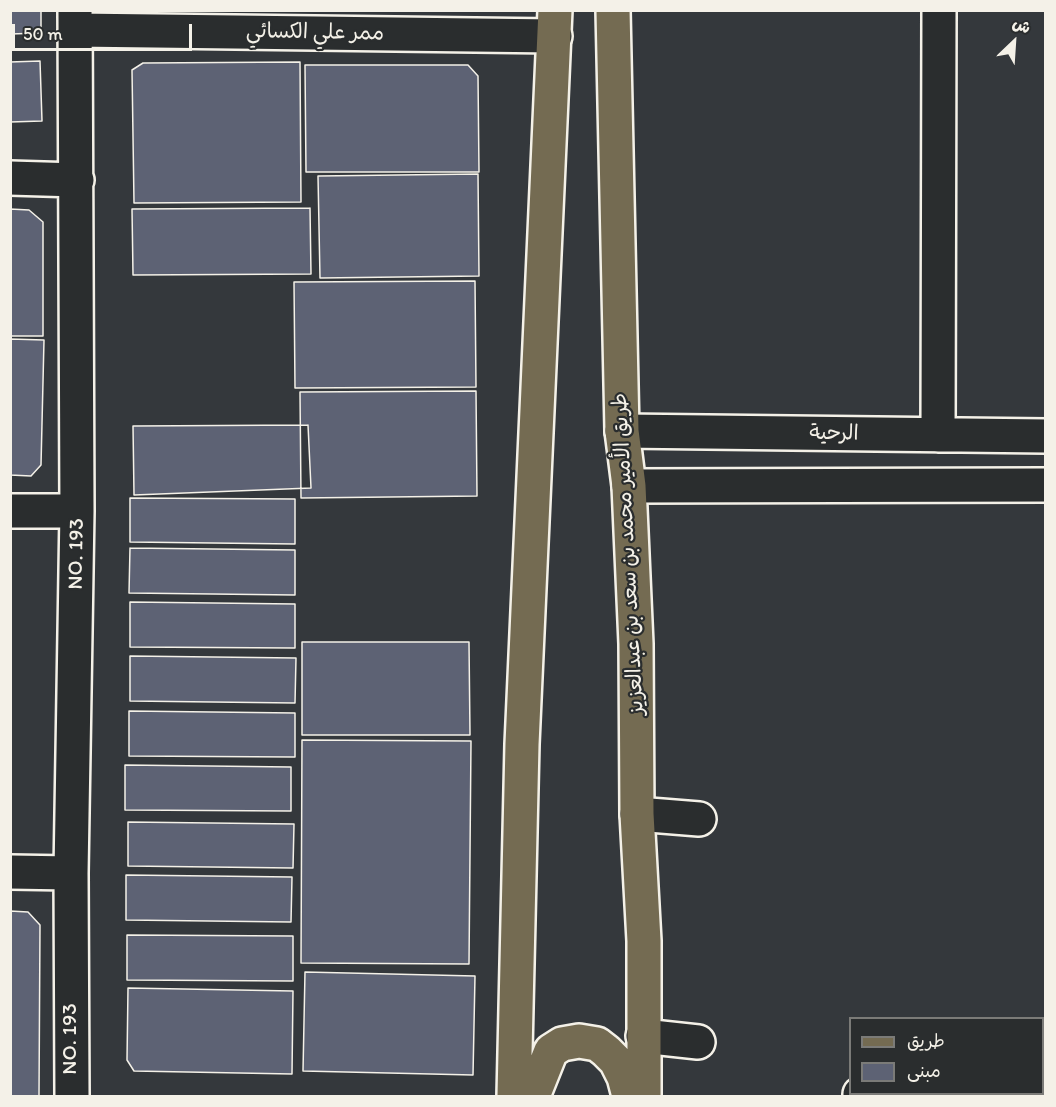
<!DOCTYPE html>
<meta charset="utf-8">
<style>
body{margin:0}
#map{position:relative;width:1056px;height:1107px;overflow:hidden;background:#34383c;font-family:Itim,"Playpen Sans Arabic",sans-serif}
canvas{display:block}
.frame{position:absolute;inset:0;border:12px solid #f4f1e8;pointer-events:none}
.legend{position:absolute;left:849px;top:1017px;width:195px;height:78px;box-sizing:border-box;background:#2a2d2e;border:2px solid #7b7b78;margin:0;padding:8px 10px;list-style:none;font-size:18px;color:#f4f1e8}
.legend li{display:flex;align-items:center;gap:12px;height:30px}
.legend b{width:30px;border:2px solid #7b7b78}
.north{position:absolute;left:984px;top:12px;width:60px;height:60px;-webkit-text-stroke:4px #2a2d2e;paint-order:stroke;rotate:25deg;font-size:16px;font-weight:700;line-height:24px;text-align:center;color:#f4f1e8}
.north::after{content:'';display:block;margin:auto;width:21px;height:27px;background:#f4f1e8;clip-path:polygon(50% 0,100% 100%,50% 72%,0 100%)}
.scale{position:absolute;left:12px;top:24px;width:180px;height:27px;box-sizing:border-box;border:3px solid #f4f1e8;border-top:0;padding-left:8px;font-size:18px;line-height:21px;white-space:nowrap;color:#f4f1e8;-webkit-text-stroke:4px #2a2d2e;paint-order:stroke}
</style>
<div id="map">
<canvas width="1056" height="1107"></canvas>
<div class="frame"></div>
<ul class="legend">
<li><b style="height:8px;background:#746b52"></b>طريق</li>
<li><b style="height:16px;background:#5d6274"></b>مبنى</li>
</ul>
<div class="north">ش</div>
<div class="scale">50 m</div>
</div>
<script>
const ctx = document.querySelector('canvas').getContext('2d');
ctx.lineJoin = 'round';
function paint(path, color) { ctx.fillStyle = color; ctx.fill(path, 'evenodd'); }
const poly = rows => new Path2D(rows.map(r => 'M' + r).join(''));
function strokePath(path, color, width, dash) { ctx.strokeStyle = color; ctx.lineWidth = width; ctx.lineCap = dash ? 'butt' : 'round'; ctx.setLineDash(dash || []); ctx.stroke(path); }
function drawText(font, color, halo, rows, align = 'center') {
  ctx.font = font + ' Itim,"Playpen Sans Arabic",sans-serif'; ctx.lineWidth = 4.5; ctx.setLineDash([]); ctx.textBaseline = 'middle'; ctx.strokeStyle = halo; ctx.fillStyle = color; for (const [text, x, y, turn = 0] of rows) {
    ctx.save(); ctx.translate(x, y); ctx.rotate((+turn || 0) * Math.PI / 180); ctx.textAlign = isNaN(turn) ? turn : align; if (halo) ctx.strokeText(text, 0, 0); ctx.fillText(text, 0, 0); ctx.restore();
  }
}
const building = poly([
 [10,10,41,10,41,33,10,34,10,10],
 [40,61,42,121,10,122,10,62,40,61],
 [300,62,301,202,134,203,132,70,143,63,300,62],
 [305,65,468,65,478,76,479,172,306,172,305,65],
 [478,174,479,276,320,278,318,176,478,174],
 [310,208,311,274,133,275,132,209,310,208],
 [10,209,29,210,43,222,43,336,10,336,10,209],
 [475,281,476,387,295,388,294,282,475,281],
 [10,339,44,340,41,465,31,476,10,475,10,339],
 [476,391,477,496,301,498,300,392,476,391],
 [308,425,311,488,134,495,133,426,308,425],
 [130,498,295,499,295,544,130,542,130,498],
 [130,548,295,550,295,595,129,593,130,548],
 [130,602,295,604,295,648,130,647,130,602],
 [302,642,469,642,470,735,302,735,302,642],
 [130,656,296,658,295,703,130,701,130,656],
 [129,711,295,713,295,757,129,756,129,711],
 [302,740,471,741,469,964,301,963,302,740],
 [125,765,291,767,291,811,125,810,125,765],
 [128,822,294,824,293,868,128,866,128,822],
 [126,875,292,877,291,922,126,920,126,875],
 [10,911,28,912,40,925,39,1096,10,1096,10,911],
 [127,935,293,936,293,981,127,980,127,935],
 [305,972,475,976,473,1075,303,1071,305,972],
 [128,988,293,991,292,1074,134,1071,127,1060,128,988]
]);
paint(building, '#5d6274');
strokePath(building, '#f4f1e8', 1.5);
const minor = poly([
 [75,30,555,36],
 [10,178,77,180],
 [622,431,1046,436],
 [938,435,939,10],
 [629,486,1046,485],
 [10,511,77,511],
 [637,814,699,819],
 [10,872,71,873],
 [643,1036,698,1042],
 [72,1096,71,873,77,511,75,10],
 [860,1096,860,1094]
]);
const major = poly([
 [613,10,622,431,629,486,636,644,637,814,644,941,644,1096],
 [514,1096,522,744,555,10],
 [533,1096,551,1051,562,1044,579,1041,597,1044,606,1051,616,1061,624,1077,629,1096]
]);
strokePath(minor, '#f4f1e8', 38);
strokePath(major, '#f4f1e8', 38);
strokePath(minor, '#2a2d2e', 33);
strokePath(major, '#746b52', 33);
drawText('21px', '#f4f1e8', '#2a2d2e', [
 ["ممر علي الكسائي",315,33,1],
 ["الرحية",834,434,1],
 ["NO. 193",77,554,-89],
 ["طريق الأمير محمد بن سعد بن عبدالعزيز",629,554,-93],
 ["NO. 193",71,1039,-90]
]);
</script>
